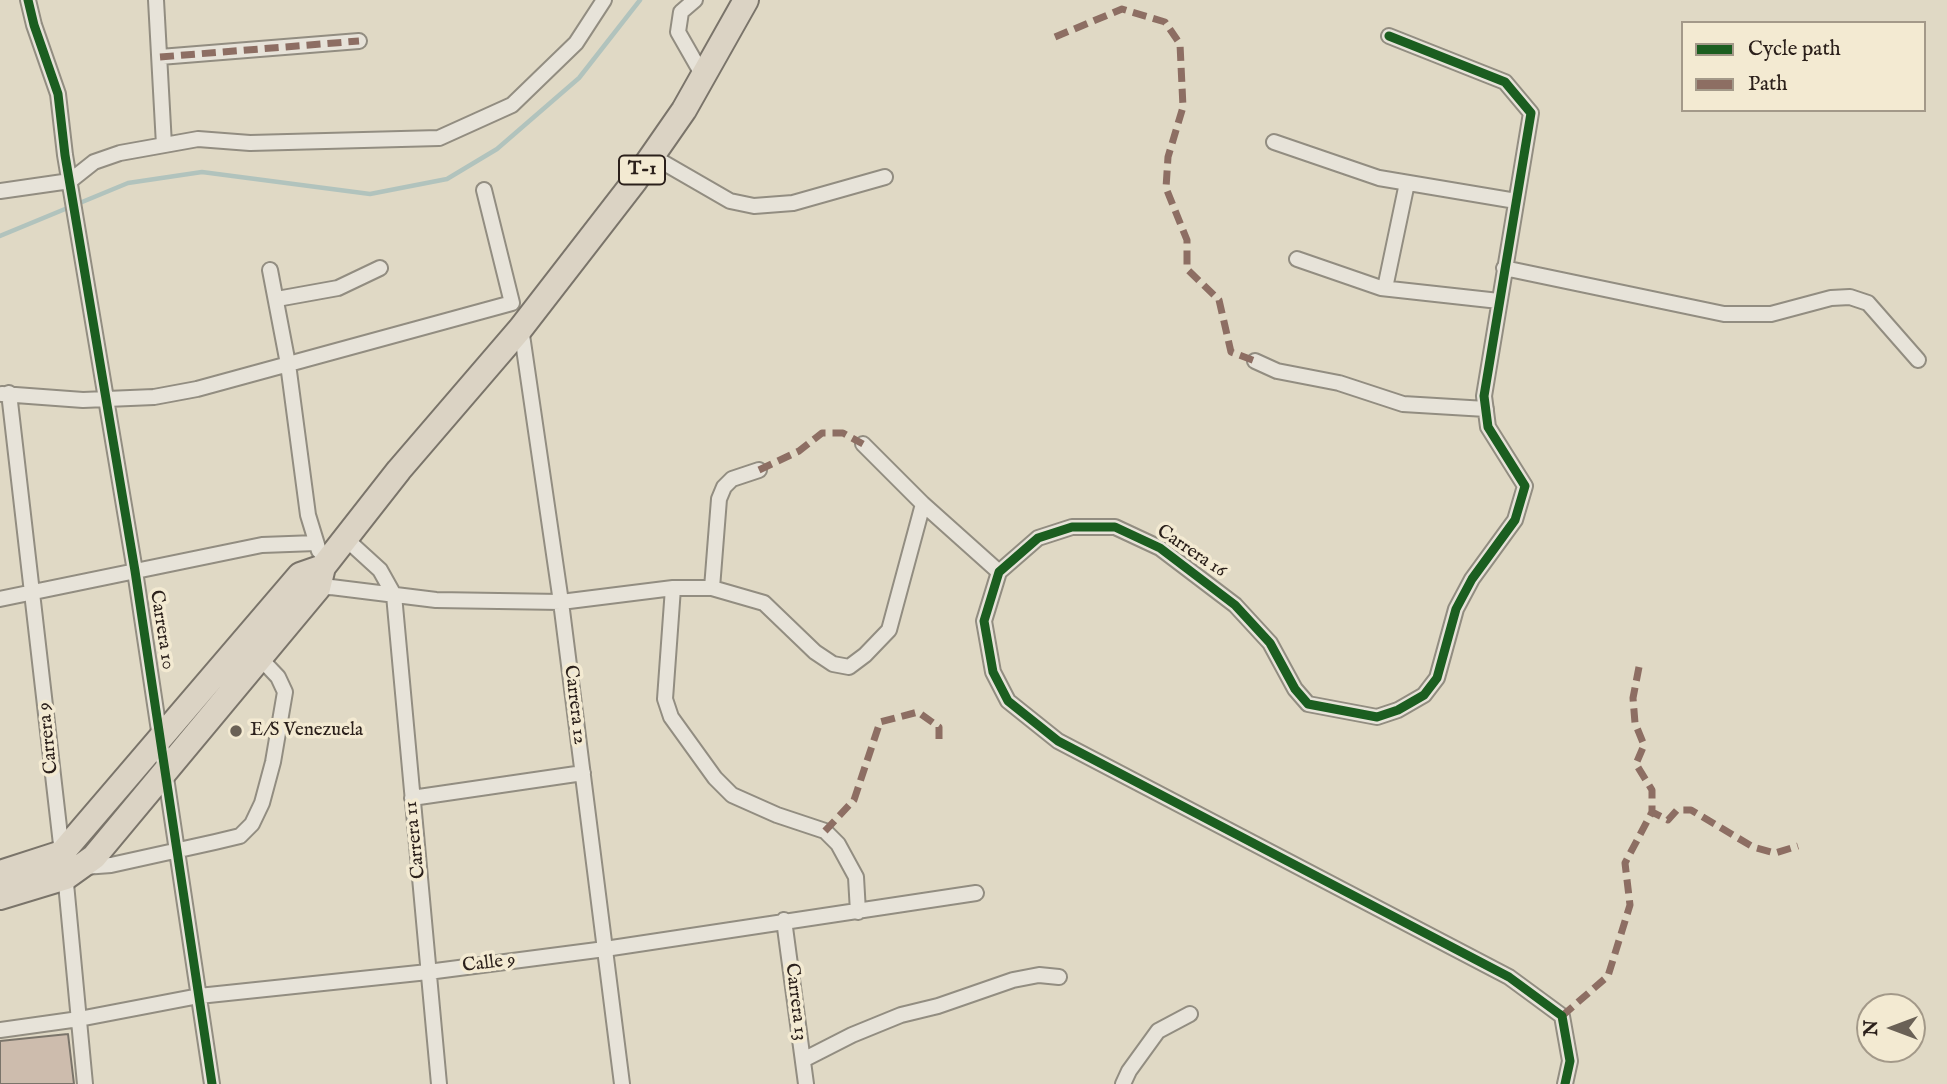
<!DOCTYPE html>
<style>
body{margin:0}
#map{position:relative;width:1947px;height:1084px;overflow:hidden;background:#e0d9c5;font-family:"IM FELL English",serif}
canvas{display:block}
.legend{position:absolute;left:1681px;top:21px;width:245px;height:91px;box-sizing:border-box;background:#f3ead2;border:2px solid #a39989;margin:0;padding:9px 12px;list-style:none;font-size:21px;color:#2b201b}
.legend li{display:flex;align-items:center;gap:14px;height:35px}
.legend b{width:35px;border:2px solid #a39989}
.north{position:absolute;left:1856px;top:993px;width:70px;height:70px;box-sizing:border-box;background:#f3ead2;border:2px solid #a39989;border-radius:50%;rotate:270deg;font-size:19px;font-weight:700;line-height:28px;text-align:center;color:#2b201b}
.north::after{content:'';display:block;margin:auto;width:24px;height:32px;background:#6a6156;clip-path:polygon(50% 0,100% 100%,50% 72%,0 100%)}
</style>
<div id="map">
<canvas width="1947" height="1084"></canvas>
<ul class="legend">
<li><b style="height:9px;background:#1b5e20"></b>Cycle path</li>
<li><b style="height:9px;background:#8d6e63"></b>Path</li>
</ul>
<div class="north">N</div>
</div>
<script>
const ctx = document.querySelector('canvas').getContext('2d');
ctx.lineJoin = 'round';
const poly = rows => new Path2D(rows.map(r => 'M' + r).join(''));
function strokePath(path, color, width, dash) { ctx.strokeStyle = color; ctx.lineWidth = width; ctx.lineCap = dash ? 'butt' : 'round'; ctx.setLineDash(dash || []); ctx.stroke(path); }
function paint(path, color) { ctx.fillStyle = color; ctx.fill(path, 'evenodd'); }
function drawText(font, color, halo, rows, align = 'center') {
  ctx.font = font + ' "IM FELL English",serif'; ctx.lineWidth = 7; ctx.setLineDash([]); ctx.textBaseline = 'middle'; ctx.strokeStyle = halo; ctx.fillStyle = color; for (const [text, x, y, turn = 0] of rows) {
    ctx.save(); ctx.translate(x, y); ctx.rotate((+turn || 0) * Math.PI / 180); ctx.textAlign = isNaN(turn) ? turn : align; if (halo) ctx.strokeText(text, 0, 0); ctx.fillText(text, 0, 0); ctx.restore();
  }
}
strokePath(poly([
 [0,236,128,183,202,172,370,194,447,179,497,149,579,78,640,0]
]), '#b1c3bd', 4.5);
const building = poly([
 [68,1034,74,1084,0,1084,0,1041,68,1034]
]);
paint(building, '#cdbcad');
strokePath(building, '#7a746a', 2);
const minor = poly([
 [28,0,34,25,58,94,65,155,135,571,212,1084],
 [156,0,164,145],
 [695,0,681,12,678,32,702,74],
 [1389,36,1505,82,1531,113,1484,396,1488,427,1525,486,1515,520,1472,579,1456,609,1437,678,1424,695,1398,710,1377,717,1308,704,1295,689,1270,643,1235,605,1160,548,1115,527,1072,527,1038,538,999,572,984,621,993,672,1008,701,1058,741,1509,977,1562,1016,1570,1061,1565,1084],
 [160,57,359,41],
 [1274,142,1379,178,1516,201],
 [652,156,730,201,754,206,793,203,885,177],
 [484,190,512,303],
 [0,191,70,181,94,162,120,153,198,139,250,143,439,138,512,105,576,43,604,0],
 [1297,259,1381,288,1499,301],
 [1504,268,1724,314,1771,314,1831,298,1850,297,1868,303,1918,360],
 [270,270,288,364,308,515,319,551],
 [1385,288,1407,183],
 [277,299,338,288,380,268],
 [521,328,561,602,622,1084],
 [1255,361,1277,371,1339,383,1403,404,1486,409],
 [9,393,62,853],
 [2,394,83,400,154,397,197,389,512,303],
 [863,444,923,504,999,572],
 [346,539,380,570,394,595,439,1084],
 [318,588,331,587,436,600,561,602,673,588,712,588,764,603,815,652,833,664,849,667,865,655,889,630,923,504],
 [673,588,665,699,671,717,715,778,732,795,777,815,825,831,838,844,856,877,858,912],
 [712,588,719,499,724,487,732,479,759,470],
 [0,599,262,545,316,543],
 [412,798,583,773],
 [84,867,111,865,215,842,240,836,252,824,262,803,273,762,285,692,278,677,260,658],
 [65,873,85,1084],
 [784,920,806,1084],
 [0,1030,79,1019,199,996,428,972,605,949,976,893],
 [803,1060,852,1035,901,1015,938,1006,1013,980,1039,975,1059,977],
 [1123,1084,1129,1071,1158,1031,1190,1014]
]);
const trunk = poly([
 [0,873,62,853,300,575,323,567],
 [0,897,66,877,94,857,318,588,323,567,399,470,521,328,634,182,684,110,746,0]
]);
strokePath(minor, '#928d81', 18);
strokePath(trunk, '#7a746a', 28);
strokePath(minor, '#e7e3d9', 14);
strokePath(trunk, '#dbd3c4', 24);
strokePath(poly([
 [1055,37,1122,9,1165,22,1180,44,1183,107,1168,157,1166,188,1187,240,1187,269,1219,300,1231,352,1255,361],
 [160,57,359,41],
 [759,470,799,451,822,433,843,433,863,444],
 [1639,667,1633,698,1635,723,1644,745,1636,764,1652,790,1652,812],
 [825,831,854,800,880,722,918,712,939,727,939,739],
 [1562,1016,1608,976,1630,905,1625,863,1652,812,1668,820,1677,810,1691,810,1753,847,1775,853,1798,846]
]), '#8d6e63', 7, [14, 7]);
strokePath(poly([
 [28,0,34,25,58,94,65,155,135,571,212,1084],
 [1389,36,1505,82,1531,113,1484,396,1488,427,1525,486,1515,520,1472,579,1456,609,1437,678,1424,695,1398,710,1377,717,1308,704,1295,689,1270,643,1235,605,1160,548,1115,527,1072,527,1038,538,999,572,984,621,993,672,1008,701,1058,741,1509,977,1562,1016,1570,1061,1565,1084]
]), '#1b5e20', 9);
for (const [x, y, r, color] of [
 [236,731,7,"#6a6156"]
]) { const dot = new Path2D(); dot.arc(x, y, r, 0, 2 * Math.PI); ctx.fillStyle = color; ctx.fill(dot); strokePath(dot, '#f3ead2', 2.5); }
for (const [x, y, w] of [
 [642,170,46]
]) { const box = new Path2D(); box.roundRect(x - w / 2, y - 14.5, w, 29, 5); ctx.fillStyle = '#f3ead2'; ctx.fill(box); strokePath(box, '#2b201b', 2); }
drawText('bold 18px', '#2b201b', null, [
 ["T-1",642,170]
]);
drawText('19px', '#2b201b', '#f3ead2', [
 ["Carrera 16",1191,552,34],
 ["Carrera 10",161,630,81],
 ["Carrera 12",574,705,83],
 ["Carrera 9",49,738,-96],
 ["Carrera 11",416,840,-96],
 ["Calle 9",489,964,-7],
 ["Carrera 13",795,1002,83]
]);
drawText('19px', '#2b201b', '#f3ead2', [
 ["E/S Venezuela",250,731]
], 'left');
</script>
